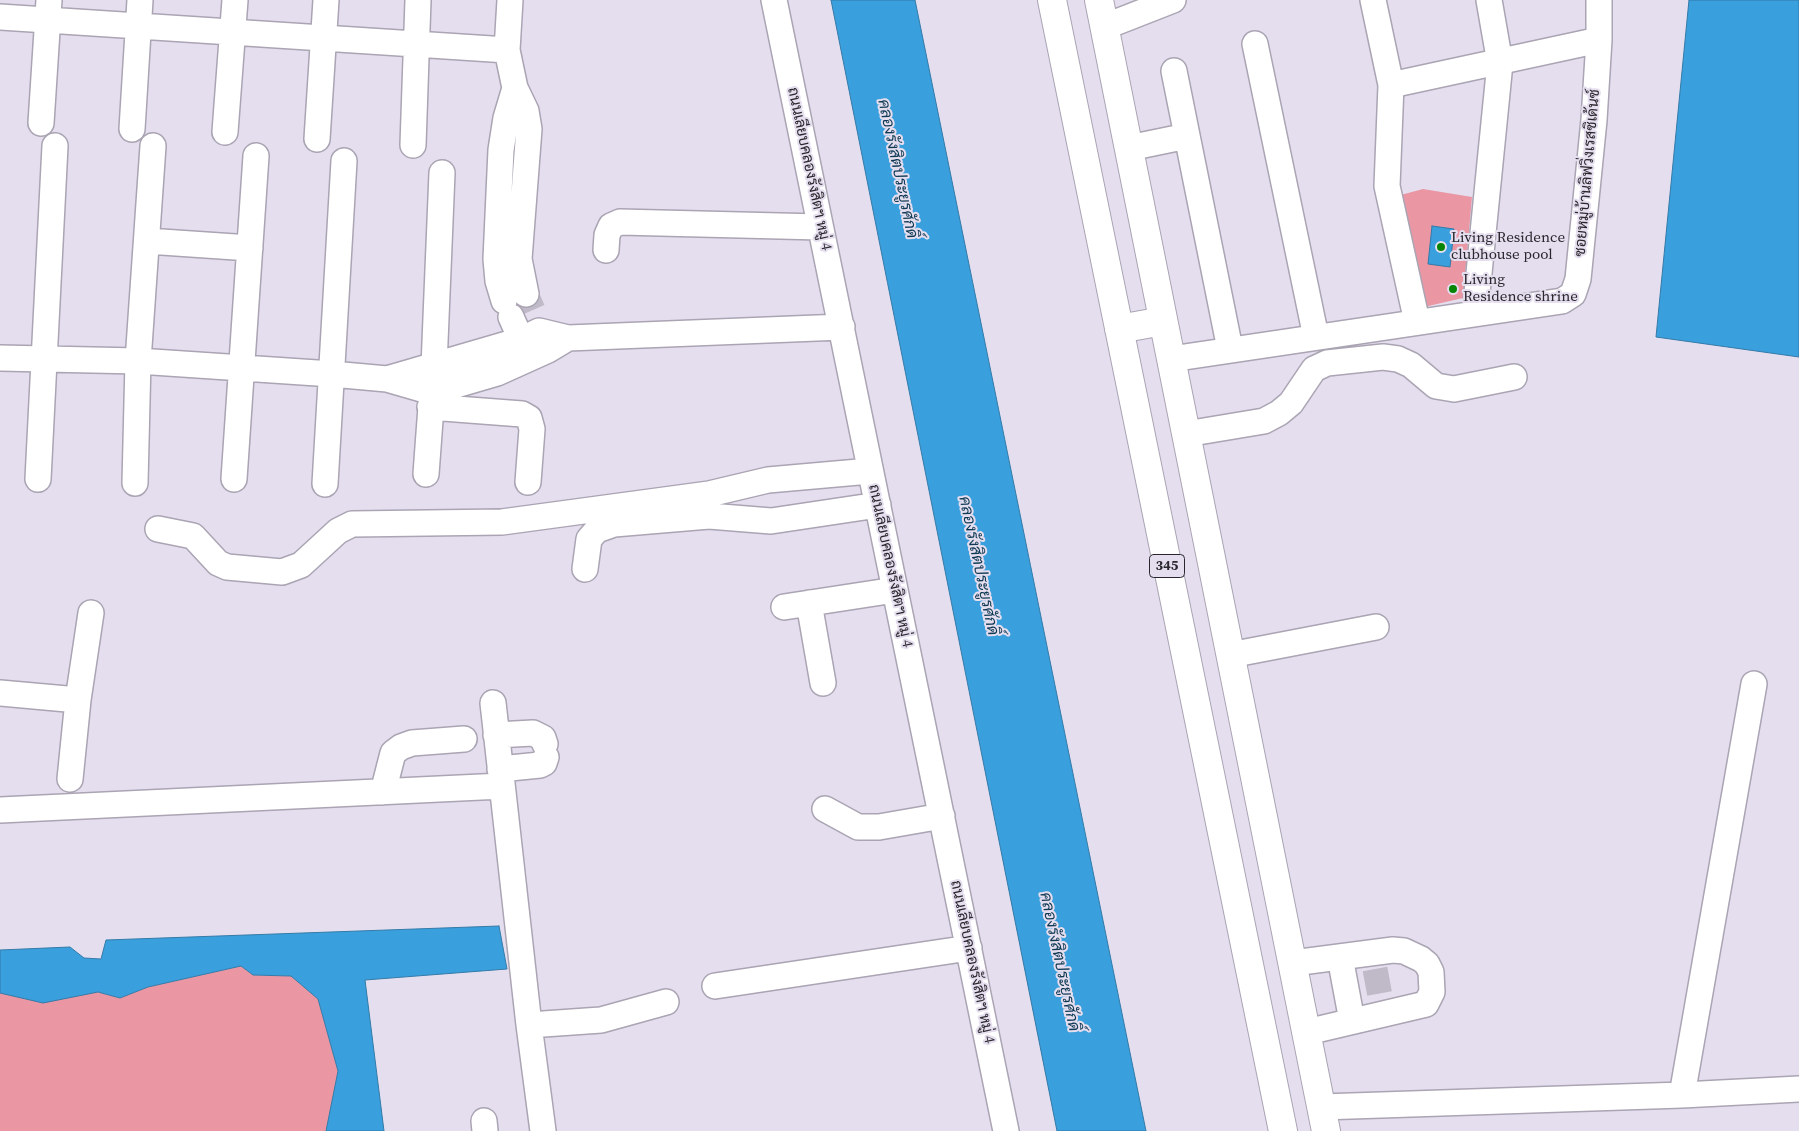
<!DOCTYPE html>
<meta charset="utf-8">
<style>
body{margin:0}
canvas{display:block;background:#e5deef}
</style>
<canvas width="1799" height="1131"></canvas>
<script>
const ctx = document.querySelector('canvas').getContext('2d');
ctx.lineJoin = 'round';
function paint(path, color) { ctx.fillStyle = color; ctx.fill(path, 'evenodd'); }
const poly = rows => new Path2D(rows.map(r => 'M' + r).join(''));
function strokePath(path, color, width, dash) { ctx.strokeStyle = color; ctx.lineWidth = width; ctx.lineCap = dash ? 'butt' : 'round'; ctx.setLineDash(dash || []); ctx.stroke(path); }
function drawText(font, color, halo, rows, align = 'center') {
  ctx.font = font + ' "Source Serif 4",Sarabun,serif'; ctx.lineWidth = 4; ctx.setLineDash([]); ctx.textBaseline = 'middle'; ctx.strokeStyle = halo; ctx.fillStyle = color; for (const [text, x, y, turn = 0] of rows) {
    ctx.save(); ctx.translate(x, y); ctx.rotate((+turn || 0) * Math.PI / 180); ctx.textAlign = isNaN(turn) ? turn : align; if (halo) ctx.strokeText(text, 0, 0); ctx.fillText(text, 0, 0); ctx.restore();
  }
}
paint(poly([
 [1423,189,1472,197,1463,298,1424,307,1397,196],
 [241,966,253,975,291,976,318,999,338,1071,326,1131,0,1131,0,993,76,995,98,992,120,998,148,987]
]), '#ea96a3');
const water = poly([
 [831,0,915,0,1146,1131,1057,1131,831,0],
 [1689,0,1799,0,1799,357,1656,337,1689,0],
 [1432,226,1454,229,1450,267,1428,264,1432,226],
 [499,926,507,969,365,980,384,1131,326,1131,338,1071,318,999,291,976,253,975,241,966,148,987,120,998,98,992,43,1003,0,993,0,950,70,947,84,958,101,959,106,940,499,926]
]);
paint(water, '#399fdd');
strokePath(water, '#347ba8', 1);
strokePath(poly([
 [526,294,533,310],
 [1375,969,1380,996]
]), '#bfb9c8', 25, [25, 12]);
const minor = poly([
 [774,0,1006,1131],
 [1373,0,1391,85,1387,186,1417,322],
 [0,17,507,50,515,88,526,111,529,129,519,259,526,294],
 [1104,27,1173,0],
 [1255,44,1316,337],
 [507,50,510,0],
 [1174,71,1230,349],
 [1391,85,1599,40],
 [41,123,49,0],
 [132,129,140,0],
 [225,132,235,0],
 [317,139,326,0],
 [413,145,418,0],
 [1129,148,1187,136],
 [147,241,250,248],
 [606,250,607,235,611,226,620,222,820,227],
 [504,301,498,281,496,259,501,150,506,118,515,88],
 [1475,313,1500,63,1489,0],
 [511,317,527,353],
 [0,358,138,361,332,374,387,379,432,392,497,373,548,350,568,338],
 [1171,359,1562,301,1573,294,1578,279,1594,120,1599,40,1599,0],
 [387,379,521,340,539,331,568,338,842,327],
 [430,407,522,414,529,418,532,429,528,482],
 [1186,434,1264,421,1279,413,1291,403,1314,369,1327,363,1383,357,1398,359,1411,365,1436,386,1454,389,1514,377],
 [426,474,434,366,442,173],
 [38,479,55,146],
 [234,479,256,156],
 [135,483,138,361,153,146],
 [325,484,344,161],
 [158,529,193,536,218,563,227,567,282,572,301,565,338,531,352,524,502,522,709,494,768,480,870,471],
 [585,569,589,539,597,530,614,524,709,516,771,521,878,505],
 [809,603,823,683],
 [784,607,895,590],
 [1230,655,1376,627],
 [0,693,78,700],
 [493,703,529,1025,543,1131],
 [496,735,533,733,543,738,545,744],
 [500,769,540,765,544,763,546,757],
 [70,779,78,700,91,613],
 [383,792,393,753,401,747,412,743,464,739],
 [825,809,858,827,879,827,942,816],
 [0,810,502,786],
 [1340,957,1352,1021],
 [1293,963,1393,950,1404,951,1421,959,1427,964,1431,972,1432,992,1426,1004,1307,1032],
 [715,986,969,948],
 [529,1025,601,1020,666,1002],
 [1682,1095,1754,684],
 [1321,1107,1682,1095,1799,1089],
 [484,1121,485,1131]
]);
const major = poly([
 [1052,0,1283,1131],
 [1099,0,1326,1131],
 [1119,329,1163,321]
]);
strokePath(minor, '#aaa4b3', 28);
strokePath(major, '#aaa4b3', 30);
strokePath(minor, '#fff', 25);
strokePath(major, '#fff', 28);
for (const [x, y, r, color] of [
 [1441,247,5,"#048504"],
 [1453,289,5,"#048504"]
]) { const dot = new Path2D(); dot.arc(x, y, r, 0, 2 * Math.PI); ctx.fillStyle = color; ctx.fill(dot); strokePath(dot, '#e5deef', 2); }
for (const [x, y, w] of [
 [1167,566,35]
]) { const box = new Path2D(); box.roundRect(x - w / 2, y - 11.5, w, 23, 4); ctx.fillStyle = '#e5deef'; ctx.fill(box); strokePath(box, '#29272d', 1); }
drawText('bold 14px', '#29272d', null, [
 ["345",1167,566]
]);
drawText('15px', '#29272d', '#e5deef', [
 ["ถนนเลียบคลองรังสิตฯ หมู่ 4",809,169,78],
 ["ซอยหมู่บ้านลิฟวิ่งเรสซิเด้นซ์",1588,173,-85],
 ["ถนนเลียบคลองรังสิตฯ หมู่ 4",890,566,78],
 ["ถนนเลียบคลองรังสิตฯ หมู่ 4",972,962,78]
]);
drawText('15px', '#29272d', '#e5deef', [
 ["Living Residence",1451,238],
 ["clubhouse pool",1451,255],
 ["Living",1463,280],
 ["Residence shrine",1463,297]
], 'left');
drawText('italic 16px', '#0f3953', '#e5deef', [
 ["คลองรังสิตประยูรศักดิ์",897,169,78],
 ["คลองรังสิตประยูรศักดิ์",978,566,78],
 ["คลองรังสิตประยูรศักดิ์",1059,962,78]
]);
</script>
